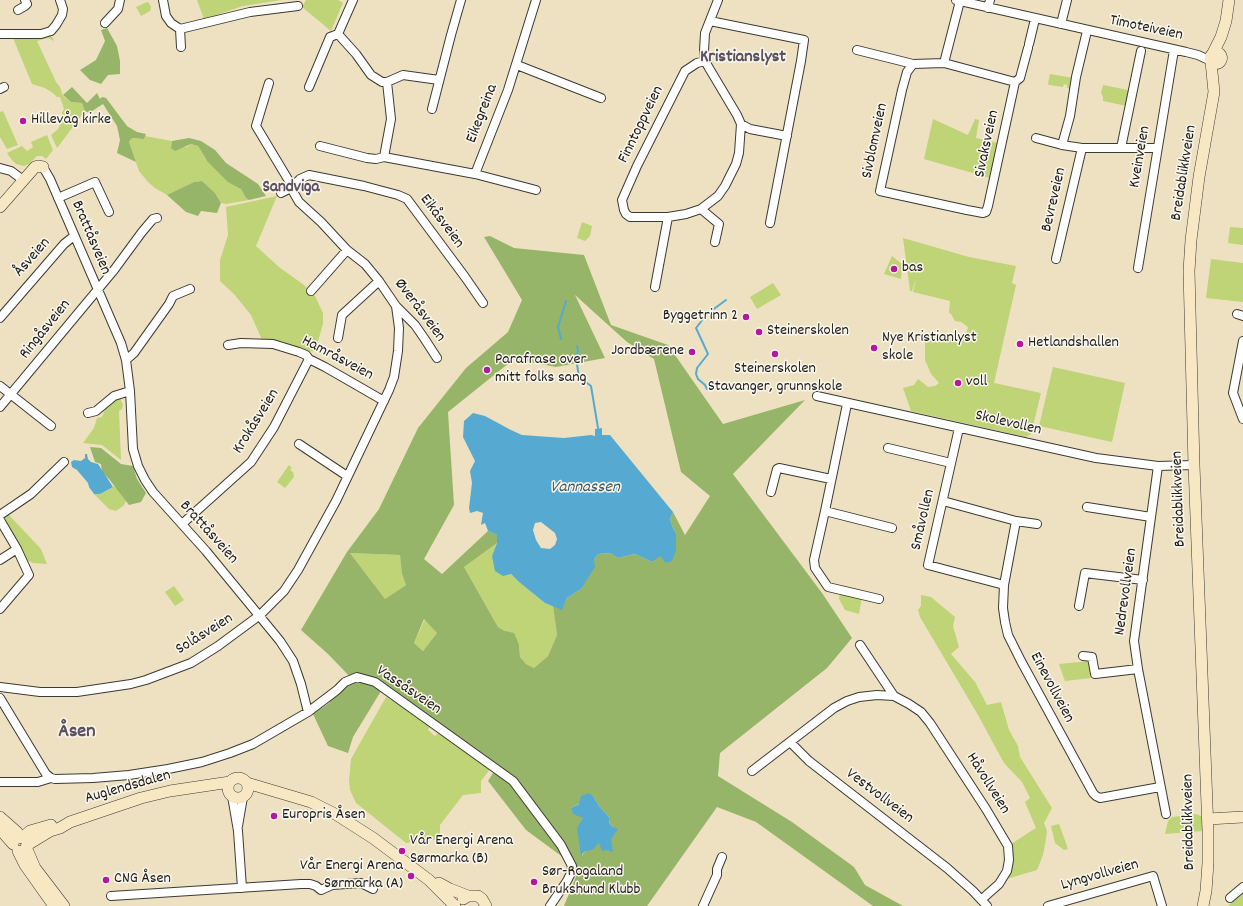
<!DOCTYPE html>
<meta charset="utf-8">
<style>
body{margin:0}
canvas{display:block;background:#eee1c1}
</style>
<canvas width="1243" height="906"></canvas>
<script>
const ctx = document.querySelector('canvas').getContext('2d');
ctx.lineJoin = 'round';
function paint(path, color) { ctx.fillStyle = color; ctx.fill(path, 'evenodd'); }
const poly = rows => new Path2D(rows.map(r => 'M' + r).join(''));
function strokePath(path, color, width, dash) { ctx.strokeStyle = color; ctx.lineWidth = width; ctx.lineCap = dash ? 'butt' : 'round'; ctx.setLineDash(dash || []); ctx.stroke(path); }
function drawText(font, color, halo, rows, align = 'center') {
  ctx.font = font + ' Dekko,sans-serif'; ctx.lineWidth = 3; ctx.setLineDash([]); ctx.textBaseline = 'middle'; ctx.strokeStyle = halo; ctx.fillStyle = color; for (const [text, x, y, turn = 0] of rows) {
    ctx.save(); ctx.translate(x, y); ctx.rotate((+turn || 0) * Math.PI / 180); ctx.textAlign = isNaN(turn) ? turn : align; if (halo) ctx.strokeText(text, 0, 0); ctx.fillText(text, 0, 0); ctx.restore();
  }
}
paint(poly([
 [197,0,282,0,243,6,204,19],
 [306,0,338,0,343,3,331,31,302,7],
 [147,2,149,3,151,7,150,11,141,16,136,7],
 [49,35,53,38,54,41,48,38,37,41,56,82,60,87,63,96,71,102,82,103,85,111,57,148,51,135,58,129,62,121,62,112,64,109,60,97,57,97,53,93,45,88,32,84,13,38,37,38],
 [1050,74,1073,78,1072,89,1067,88,1067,85,1064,84,1063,87,1049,85,1048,84],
 [1103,85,1128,90,1130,96,1127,106,1103,101,1103,97,1101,93],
 [3,111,18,145,7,149,0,137,0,112],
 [933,119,968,135,975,119,979,120,976,138,998,143,990,178,924,159],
 [47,135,53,150,46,159,42,156,37,156,29,164,24,166,16,164,11,159,7,153,22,146,27,151,33,147,31,142],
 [145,136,172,141,171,148,187,147,191,144,198,146,206,160,241,189,246,198,249,200,226,204,221,203,215,193,202,181,194,182,167,195,155,188,148,182,139,171,129,142,132,138,144,139],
 [277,196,256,246,279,267,304,285,315,296,323,313,323,324,315,351,307,352,263,342,251,315,234,294,220,281,220,260,228,235,226,207],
 [582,222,592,226,590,236,585,241,577,238],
 [1230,227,1243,228,1243,245,1228,243],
 [903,238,969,257,1016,266,1012,283,1016,285,994,383,1041,393,1031,434,1026,437,911,411,903,388,914,385,918,379,928,387,935,386,939,383,931,374,925,360,925,341,928,336,935,333,954,338,966,334,968,327,961,322,955,321,951,314,949,313,950,301,913,292,916,279,912,291,910,291],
 [892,256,902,264,901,279,884,274],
 [1211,259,1243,263,1243,302,1206,298],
 [773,283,781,295,757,309,750,297],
 [1053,367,1125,383,1112,442,1039,426],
 [120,398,123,405,122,409,119,411,121,460,102,445,83,443,94,428,97,418,102,417,106,407,114,401],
 [289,465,292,468,290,470,293,472,294,477,285,488,277,482],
 [115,486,126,501,124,505,116,511,109,509,94,494,100,494],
 [5,515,9,515,41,549,47,564,33,563,27,560,4,521],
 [497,543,492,556,519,582,545,603,553,606,557,635,548,656,534,668,526,664,520,657,519,645,505,631,498,627,464,567],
 [350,553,400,555,402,574,406,585,385,599],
 [174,586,184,600,175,606,165,592],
 [840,592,862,597,859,614,845,610,839,599],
 [921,595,931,597,955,617,953,626,959,647,951,654,975,682,987,705,1001,702,1009,730,1018,746,1020,757,1052,808,1044,823,1047,831,1046,839,1043,855,1037,870,1007,879,1010,873,1013,860,1011,844,1036,828,1025,802,1030,798,1022,782,1004,763,978,715,920,617,918,610,921,606],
 [425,619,437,633,423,651,414,643],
 [1090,661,1092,678,1065,681,1059,664],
 [386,697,431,724,428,730,435,736,438,733,490,769,481,781,481,793,463,795,440,825,440,839,406,843,356,803,350,790,349,781,351,759],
 [1196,814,1201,816,1203,820,1203,831,1165,834,1168,821,1172,817],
 [1059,824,1068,849,1064,850,1055,843,1051,826],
 [1243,893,1243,906,1228,906]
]), '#bfd377');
paint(poly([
 [107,28,117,46,120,61,120,74,108,75,101,84,90,80,80,70,96,60,105,41,101,30],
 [72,87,87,103,97,93,100,99,102,97,106,98,127,126,137,132,146,134,144,139,132,138,129,142,136,162,117,153,120,140,117,126,103,104,89,113,85,111,82,103,71,102,63,95],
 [189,138,201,141,215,150,226,163,258,184,266,196,249,200,246,198,241,189,228,182,207,161,198,146,191,144,175,151,171,148,172,141],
 [202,181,215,193,221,203,217,213,201,211,198,216,186,212,167,195,194,182],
 [490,236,514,248,584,255,611,325,668,345,723,424,805,400,733,474,822,593,852,638,827,668,720,753,718,776,792,822,854,867,865,885,903,906,873,906,756,822,717,807,647,906,564,906,579,869,526,830,488,781,498,765,381,691,353,737,348,753,328,746,313,714,328,704,339,691,350,683,355,682,328,654,301,630,347,552,379,509,418,428,466,368,508,332,522,300,484,237],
 [575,295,627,342,654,359,681,472,710,496,685,535,673,512,670,519,673,528,676,533,652,562,635,554,618,558,610,553,598,554,594,560,581,589,567,598,562,609,553,606,557,635,548,656,534,668,526,664,520,657,519,645,514,633,505,631,498,627,464,567,497,543,497,535,488,531,442,574,424,559,454,505,448,412,514,359,556,367,605,358],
 [350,553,400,555,402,574,406,585,385,599],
 [424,619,437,633,423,651,414,643],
 [593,796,599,806,610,818,609,823,613,827,611,839,599,843,585,851,582,856,583,818,571,808],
 [90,447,101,448,121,464,133,466,137,479,146,493,141,502,129,505,109,479,102,472,101,464,95,462]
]), '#97b568');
paint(poly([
 [473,413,485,416,511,430,522,435,564,438,591,435,595,436,595,429,602,428,602,435,610,435,673,512,670,519,673,528,676,533,676,550,672,561,666,563,660,556,652,562,635,554,618,558,610,553,598,554,594,560,595,567,581,589,567,598,562,610,545,603,519,582,511,574,503,576,495,571,492,556,497,543,497,535,488,531,485,523,481,525,483,513,477,511,470,513,469,508,472,483,470,471,475,461,463,437,464,421],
 [541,522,555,533,557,539,555,545,550,549,541,548,536,540,533,530,535,523],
 [85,454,87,454,88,459,91,462,98,464,113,487,100,494,94,494,89,487,88,483,77,470,72,467,71,462,74,460,81,461,85,458],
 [589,793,593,796,599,806,610,818,609,823,613,827,618,829,611,839,613,852,607,850,602,851,599,843,592,850,585,851,581,856,577,828,583,818,573,814,571,808,579,804,581,796]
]), '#56aad2');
strokePath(poly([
 [561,339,558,327,566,301],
 [577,346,578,351,576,358,579,377,591,386,598,428],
 [707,389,705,385,698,379,696,374,697,368,708,354,696,328,707,314,726,300]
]), '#56aad2', 2);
const street = poly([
 [163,0,166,16,171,23,180,29,181,47],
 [956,0,1186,52,1198,55,1211,61],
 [988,8,990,0],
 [18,10,25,6,27,4,25,0],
 [710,21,804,40,801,61,770,223],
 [105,23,118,9,120,0],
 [1061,24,1067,0],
 [180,29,250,12,298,6],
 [0,34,41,34,51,31,56,25,62,15,63,9,60,0],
 [338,34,356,54,371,75,382,82,387,82],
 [1029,44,1035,19],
 [857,50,913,64],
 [705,61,697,63,685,71,637,166,622,200,624,210,626,214,630,217,668,217,686,214,701,209,718,196,725,186,736,164,739,153,741,124,737,115,709,68,705,61,704,51,705,33,718,0],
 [944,63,1015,82,988,206,986,212,983,213,967,210,880,191,902,90,907,72,913,64,944,63,960,1],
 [517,65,601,98],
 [1015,82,1020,78,1028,48],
 [269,83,256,126,289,181,291,188,300,179,309,175,364,186,398,195,407,199,465,277,483,303],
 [309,87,330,37,338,34,353,0],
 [0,89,4,87],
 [432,109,451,35,461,0],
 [741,124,750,129,787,136],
 [1036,138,1062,145],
 [320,146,367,158,376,159,384,157,391,119,387,82,403,75,439,80],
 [1082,148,1062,145,1070,116,1076,77,1087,31],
 [1121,148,1141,51],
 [384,157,475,174,536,190],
 [43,167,50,179,121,343,126,360,130,391,133,449,138,466,145,480,153,492,206,551,280,641,293,661,301,684,308,712],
 [0,168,11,171,23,180],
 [475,174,508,90,536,0],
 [281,193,291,188,299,202,321,222,347,250,365,264,379,281,396,306,415,325,424,338,437,358],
 [58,198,95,182,109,212],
 [701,209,719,224,715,242],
 [1056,259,1082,148,1157,148],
 [1138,268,1174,50],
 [655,287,668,217],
 [311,291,347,250],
 [1237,314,1243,316],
 [0,318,64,244,74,236],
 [338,338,342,315,379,281],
 [1243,341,1233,393,1243,419],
 [228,345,241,343,273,344,299,352,306,355,309,359,325,367,384,401],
 [126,360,134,353,169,304,173,296,190,289],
 [0,386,51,426],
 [817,396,1096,458,1158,466,1194,465],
 [847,404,825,511,814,560,815,568,828,587,879,599],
 [0,407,114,270,142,232,153,219,157,218],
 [88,413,96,411,114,396,130,391],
 [959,428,928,565,1004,585],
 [299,444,347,476],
 [888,448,951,463],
 [1158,466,1134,641,1138,669,1166,814],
 [771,492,777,469,779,468,831,479],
 [943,501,1016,521,1004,585,1003,608,1005,622,1008,635,1021,661,1093,793,1096,796,1100,798,1160,787],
 [1087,507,1151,517],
 [825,511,892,528],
 [0,515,31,494,64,462],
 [0,520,17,549,29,575,0,609],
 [1016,521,1037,524],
 [182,524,251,462,274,427,309,359],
 [0,560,17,549],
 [1079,606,1085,573,1143,580],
 [860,645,894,696],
 [1083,656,1092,657,1095,674,1138,669],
 [0,687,40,692,77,692,131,684,146,680,191,663,218,646,260,615,284,591,298,570,336,501,389,390,394,377,398,351,399,328,396,306],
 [0,698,46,774,51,778,55,779,93,778,129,775,168,769,202,762,230,753,253,744,308,712,337,690,345,682,357,677,375,682,513,781,561,845,572,866,571,873,567,881,550,906],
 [790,742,809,761,947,868,973,891,987,906],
 [752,771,834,708,847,701,859,697,877,695,894,696,909,704,921,712,930,723,986,809,1008,846,1009,860,1007,871,999,884,982,899],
 [0,782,38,782,51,778],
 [232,796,238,831,242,888],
 [238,826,243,797],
 [111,896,301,884,310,884,316,886,321,890,332,885,361,883,373,889],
 [1230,898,1243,887],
 [703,906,717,875,717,869,722,857],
 [1048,906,1153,876,1162,906]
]);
const secondary = poly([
 '1210.5 58a5.5 5.5 0 1 1 11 0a5.5 5.5 0 1 1-11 0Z',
 [1213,53,1221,37,1226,21,1229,0],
 [0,207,35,167,38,166,43,167],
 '228 788a10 10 0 1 1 20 0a10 10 0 1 1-20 0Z',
 [247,783,311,802,337,815,373,838,429,880,455,906],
 [0,817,17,832,19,838],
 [1208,819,1243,817],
 [0,829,13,844],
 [22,838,30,831,51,825],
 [27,845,50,831,60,828,70,822,141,798,170,791,230,782],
 [26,847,35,868,64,906],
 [18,851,25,865,54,906],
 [439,883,450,889,468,896],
 [463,899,468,896,478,896,482,899,486,906],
 [1203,906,1206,891,1208,863,1208,831,1194,465,1189,271,1191,240,1199,177,1214,92,1211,62]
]);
strokePath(street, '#3c3a35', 10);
strokePath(secondary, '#3c3a35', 12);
strokePath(street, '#fff', 8);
strokePath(secondary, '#f7e8c3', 11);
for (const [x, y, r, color] of [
 [23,121,4,"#b5179e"],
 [894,269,4,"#b5179e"],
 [746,317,4,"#b5179e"],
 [759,332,4,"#b5179e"],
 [1020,344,4,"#b5179e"],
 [874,348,4,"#b5179e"],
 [692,352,4,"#b5179e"],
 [775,354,4,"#b5179e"],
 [487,370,4,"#b5179e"],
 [958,383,4,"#b5179e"],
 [274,816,4,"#b5179e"],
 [402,851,4,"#b5179e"],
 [411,876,4,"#b5179e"],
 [106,880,4,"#b5179e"],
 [534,882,4,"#b5179e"]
]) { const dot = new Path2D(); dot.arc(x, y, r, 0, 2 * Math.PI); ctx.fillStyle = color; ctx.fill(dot); strokePath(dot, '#fbf7ec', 1.5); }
drawText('16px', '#1c1c1c', '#fbf7ec', [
 ["Timoteiveien",1146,29,12],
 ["Eikegreina",483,114,-69],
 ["Finntoppveien",642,125,-64],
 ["Sivblomveien",876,141,-78],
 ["Sivaksveien",988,144,-78],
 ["Kveinveien",1141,157,-80],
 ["Breidablikkveien",1185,173,-81],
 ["Bevreveien",1055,200,-77],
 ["Eikåsveien",441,222,53],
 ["Brattåsveien",90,238,67],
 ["Åsveien",33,258,-49],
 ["Øveråsveien",419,311,53],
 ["Ringåsveien",46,330,-51],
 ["Hamråsveien",337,359,28],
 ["Krokåsveien",257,422,-58],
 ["Skolevollen",1008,424,13],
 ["Breidablikkveien",1180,499,-92],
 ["Småvollen",924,520,-77],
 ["Brattåsveien",208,533,48],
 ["Nedrevollveien",1127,592,-82],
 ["Solåsveien",205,635,-32],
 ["Einevollveien",1051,688,62],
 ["Vassåsveien",408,691,34],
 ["Håvollveien",987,784,58],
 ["Auglendsdalen",128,788,-16],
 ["Vestvollveien",879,797,37],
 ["Breidablikkveien",1190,822,-91],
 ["Lyngvollveien",1100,876,-16]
]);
drawText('16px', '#1c1c1c', '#fbf7ec', [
 ["Hillevåg kirke",31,121],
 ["bas",902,269],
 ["Byggetrinn 2",738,317,"right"],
 ["Steinerskolen",767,332],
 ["Nye Kristianlyst",882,339],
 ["skole",882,357],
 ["Hetlandshallen",1028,344],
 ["Jordbærene",684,352,"right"],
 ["Parafrase over",495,361],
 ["mitt folks sang",495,379],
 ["Steinerskolen",775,370,"center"],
 ["Stavanger, grunnskole",775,388,"center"],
 ["voll",966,383],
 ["Europris Åsen",282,816],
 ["Vår Energi Arena",410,842],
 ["Sørmarka (B)",410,860],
 ["Vår Energi Arena",403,867,"right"],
 ["Sørmarka (A)",403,885,"right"],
 ["Sør-Rogaland",542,873],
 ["Brukshund Klubb",542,891],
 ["CNG Åsen",114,880]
], 'left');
drawText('bold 17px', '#5c5162', '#fbf7ec', [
 ["Sandviga",291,189]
]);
drawText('italic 17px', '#365c6e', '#fbf7ec', [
 ["Vannassen",585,489]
]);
drawText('bold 18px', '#5c5162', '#fbf7ec', [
 ["Kristianslyst",743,59]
]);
drawText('bold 20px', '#5c5162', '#fbf7ec', [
 ["Åsen",77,733]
]);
</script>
